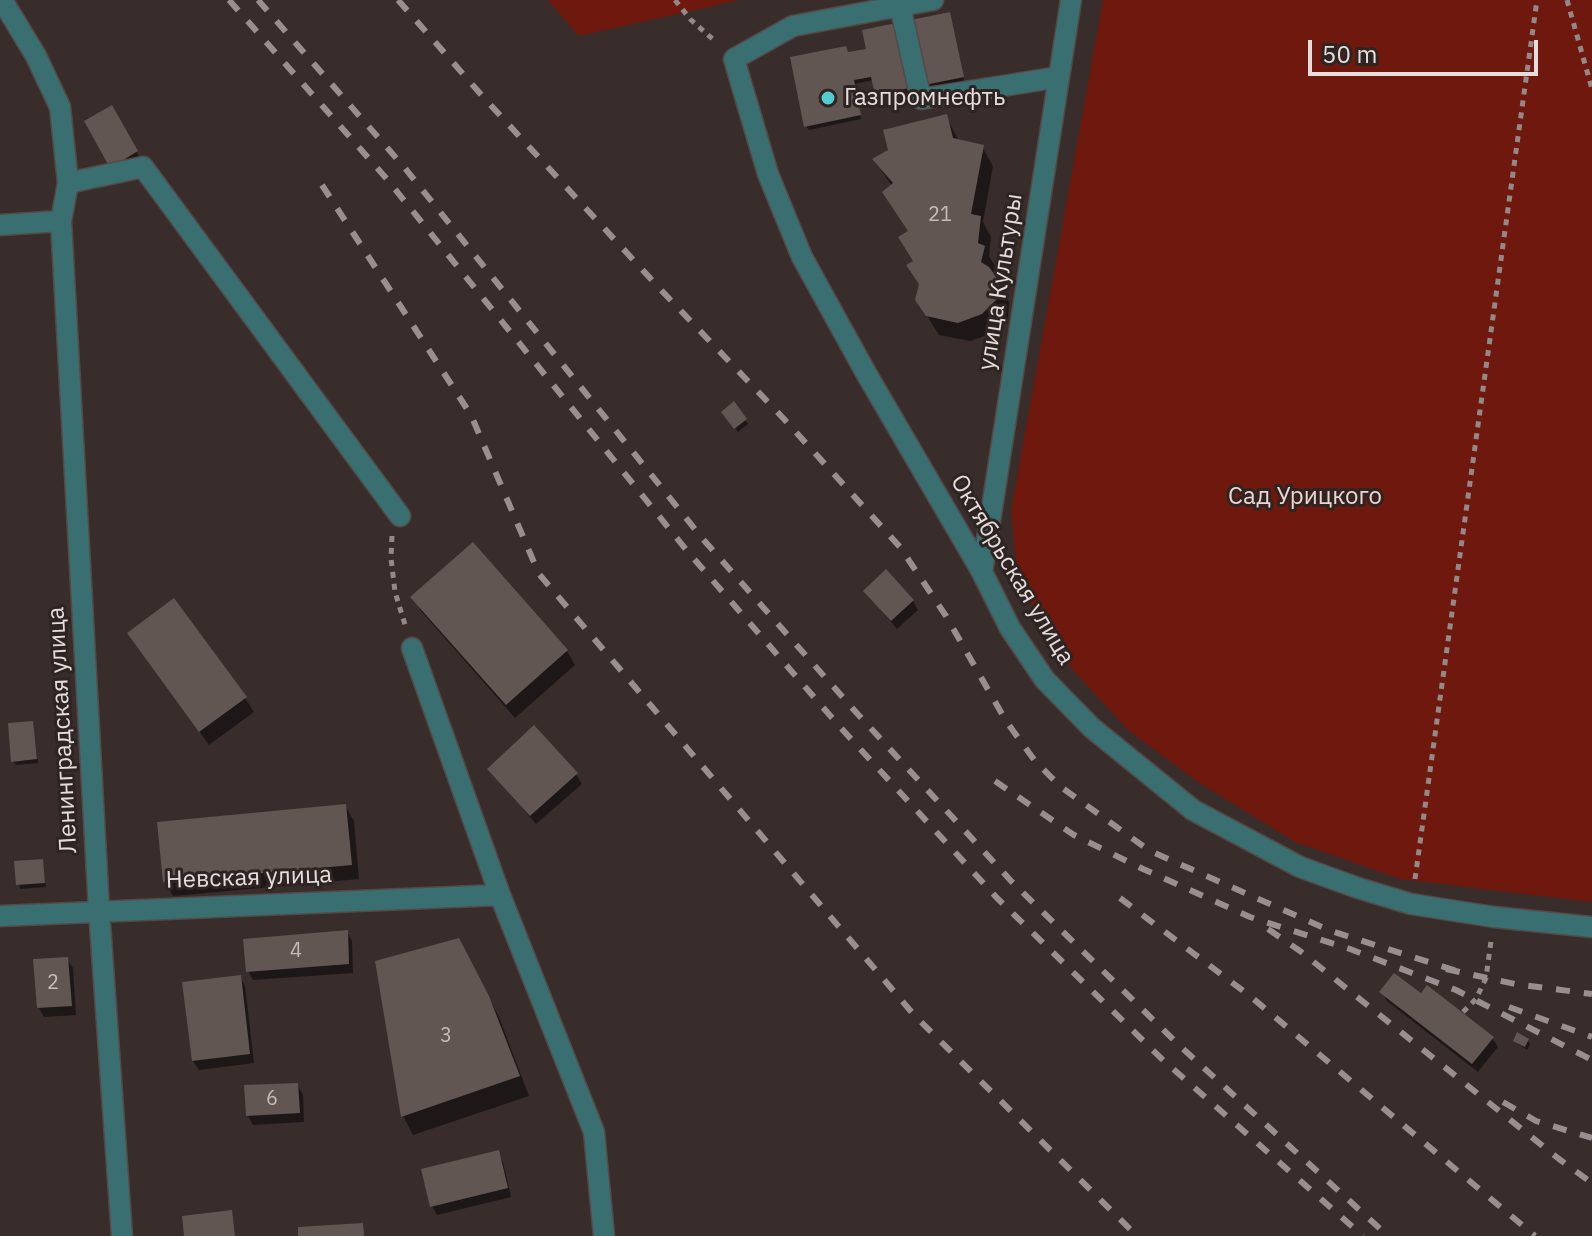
<!DOCTYPE html>
<meta charset="utf-8">
<style>
body{margin:0}
#map{position:relative;width:1592px;height:1236px;overflow:hidden;background:#382d2b;font-family:"IBM Plex Sans",sans-serif}
canvas{display:block}
.scale{position:absolute;left:1308px;top:40px;width:230px;height:36px;box-sizing:border-box;border:4px solid #e5dddc;border-top:0;padding-left:10px;font-size:24px;line-height:28px;white-space:nowrap;color:#e5dddc;-webkit-text-stroke:6px #2e2422;paint-order:stroke}
</style>
<div id="map">
<canvas width="1592" height="1236"></canvas>
<div class="scale">50 m</div>
</div>
<script>
const ctx = document.querySelector('canvas').getContext('2d');
ctx.lineJoin = 'round';
function paint(path, color) { ctx.fillStyle = color; ctx.fill(path, 'evenodd'); }
const poly = rows => new Path2D(rows.map(r => 'M' + r).join(''));
function strokePath(path, color, width, dash) { ctx.strokeStyle = color; ctx.lineWidth = width; ctx.lineCap = dash ? 'butt' : 'round'; ctx.setLineDash(dash || []); ctx.stroke(path); }
function drawText(font, color, halo, rows, align = 'center') {
  ctx.font = font + ' "IBM Plex Sans",sans-serif'; ctx.lineWidth = 6; ctx.setLineDash([]); ctx.textBaseline = 'middle'; ctx.strokeStyle = halo; ctx.fillStyle = color; for (const [text, x, y, turn = 0] of rows) {
    ctx.save(); ctx.translate(x, y); ctx.rotate((+turn || 0) * Math.PI / 180); ctx.textAlign = isNaN(turn) ? turn : align; if (halo) ctx.strokeText(text, 0, 0); ctx.fillText(text, 0, 0); ctx.restore();
  }
}
paint(poly([
 [548,0,740,0,579,36],
 [1103,0,1592,0,1592,902,1400,879,1295,842,1198,782,1128,730,1060,656,1018,581,1011,511]
]), '#6f190e');
paint(poly([
 [949,14,964,81,880,99,874,80,854,84,861,119,809,130,806,126,848,52,869,50],
 [111,108,139,156,114,170],
 [946,117,959,141,982,147,993,166,983,222,991,237,989,256,995,266,992,276,1009,302,1008,318,993,333,970,341,939,335,917,300,920,286,909,232,892,186,874,160],
 [733,404,748,424,738,432,726,416],
 [865,591,913,601,918,610,897,629],
 [413,597,567,651,575,665,515,718,421,611],
 [129,634,245,698,254,712,209,745],
 [32,723,38,763,16,765,13,761],
 [489,769,576,774,582,784,536,824],
 [345,806,354,821,359,879,173,896,165,882],
 [42,862,46,887,20,889,16,863],
 [347,932,352,941,353,973,253,980,248,971],
 [67,959,73,968,76,1015,44,1017,39,1008],
 [469,959,499,1017,529,1096,413,1135,403,1116],
 [240,977,245,986,254,1063,199,1070,193,1061],
 [1382,992,1421,996,1492,1038,1498,1047,1478,1072,1387,1001],
 [1528,1040,1530,1044,1527,1050,1515,1041],
 [297,1085,303,1094,304,1122,253,1125,248,1116],
 [498,1153,503,1162,511,1197,437,1215,432,1206]
]), '#0007');
paint(poly([
 [950,12,964,77,875,95,871,77,854,80,861,115,804,127,790,57,846,46,848,52,866,49,862,30],
 [112,105,138,151,110,168,84,121],
 [947,114,953,138,984,145,971,214,981,216,978,243,985,246,981,262,989,267,999,281,998,298,982,314,958,323,926,316,915,300,919,284,906,265,913,261,898,237,908,231,882,192,893,183,872,159,888,150,883,130],
 [734,401,747,419,734,429,721,412],
 [473,542,568,650,506,705,410,597],
 [886,569,914,600,891,621,863,591],
 [174,598,247,697,199,732,127,633],
 [33,721,37,759,11,762,8,723],
 [534,725,578,773,530,816,487,769],
 [346,804,352,865,163,882,157,822],
 [43,859,45,883,16,885,14,861],
 [348,930,349,964,246,972,243,939],
 [459,938,489,996,520,1076,401,1117,375,961],
 [68,957,72,1006,37,1008,33,959],
 [1394,973,1421,993,1427,985,1494,1037,1472,1064,1379,992],
 [241,975,250,1054,192,1061,182,982],
 [1517,1032,1529,1039,1525,1047,1513,1041],
 [298,1083,300,1113,246,1116,244,1085],
 [499,1150,508,1188,430,1207,421,1169],
 [232,1210,235,1236,184,1236,182,1216],
 [363,1223,364,1236,298,1236,298,1227]
]), '#625653');
const minor = poly([
 [2,0,36,56,60,107,68,183,61,221,99,910,122,1236],
 [933,0,900,6,921,99,1059,77],
 [900,6,793,26,734,59,768,174,802,257,866,373,982,572,1010,628,1045,680,1092,728,1193,810,1300,867,1358,888,1411,904,1494,917,1592,927],
 [68,183,143,167,400,516],
 [0,225,61,221],
 [982,572,1071,0],
 [412,648,500,895,594,1132,604,1236],
 [0,916,500,895]
]);
strokePath(minor, '#544947', 23);
strokePath(poly([
 [675,0,690,19,716,42],
 [1567,0,1592,89],
 [392,536,391,558,395,592,406,628],
 [1415,879,1537,0],
 [1463,1012,1476,999,1486,978,1491,941]
]), '#938988', 5, [6, 6]);
strokePath(minor, '#396f70', 20);
strokePath(poly([
 [229,0,386,178,688,552,840,727,997,898,1164,1061,1363,1236],
 [258,0,404,167,702,538,854,710,1012,882,1181,1047,1388,1236],
 [398,0,485,99,662,291,784,419,900,547,946,616,1006,721,1035,761,1061,787,1150,851,1331,931,1457,971],
 [322,185,471,415,539,574,914,1015,1137,1236],
 [995,781,1074,835,1143,869,1250,917,1350,949,1456,990,1592,1060],
 [1120,898,1250,996,1535,1236],
 [1268,929,1300,951,1559,1159,1592,1183],
 [1446,969,1515,984,1592,994],
 [1509,1007,1592,1037],
 [1503,1102,1536,1121,1592,1138]
]), '#988f8e', 6, [14, 14]);
for (const [x, y, r, color] of [
 [828,98,8,"#52ccd0"]
]) { const dot = new Path2D(); dot.arc(x, y, r, 0, 2 * Math.PI); ctx.fillStyle = color; ctx.fill(dot); strokePath(dot, '#2e2422', 3); }
drawText('20px', '#c4bbba', null, [
 ["21",940,215],
 ["4",296,951],
 ["2",53,983],
 ["3",446,1036],
 ["6",272,1099]
]);
drawText('24px', '#e5dddc', '#2e2422', [
 ["Газпромнефть",844,98]
], 'left');
drawText('24px', '#e5dddc', '#2e2422', [
 ["улица Культуры",1001,282,-81],
 ["Октябрьская улица",1012,570,59],
 ["Ленинградская улица",63,730,-93],
 ["Невская улица",249,878,-2]
]);
drawText('24px', '#eed3ce', '#2e2422', [
 ["Сад Урицкого",1305,497]
]);
</script>
